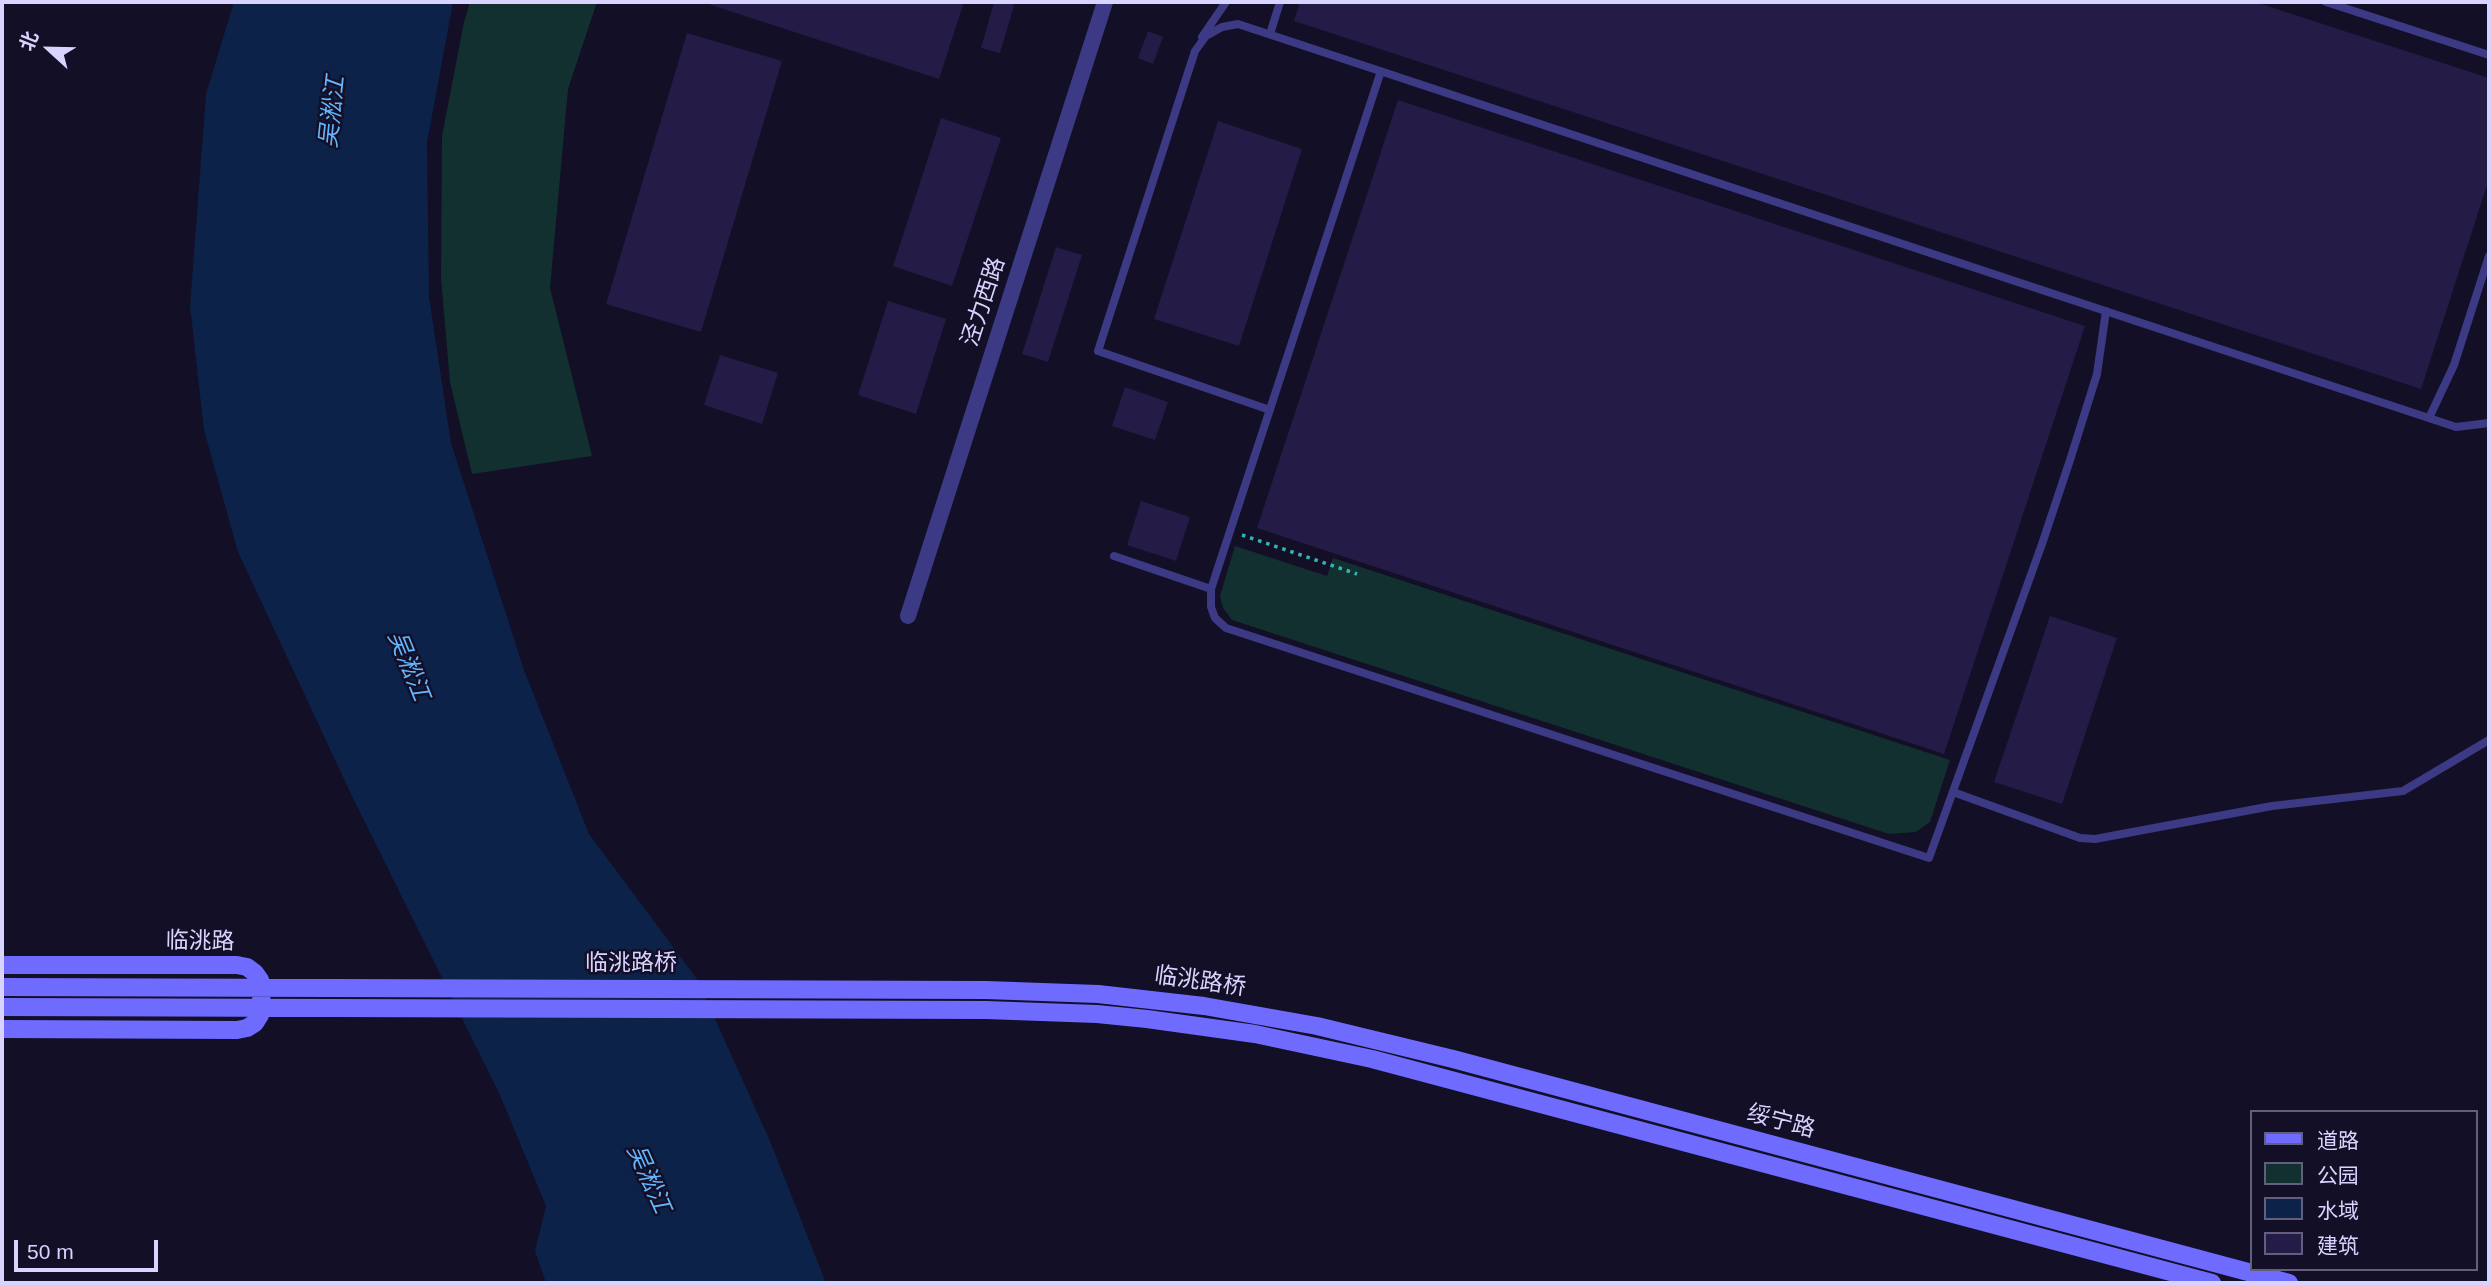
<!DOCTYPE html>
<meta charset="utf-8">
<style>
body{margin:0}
#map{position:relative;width:2491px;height:1285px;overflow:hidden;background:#130f26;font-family:Helvetica,"Noto Sans SC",sans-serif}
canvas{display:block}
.frame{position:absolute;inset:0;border:4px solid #d9d4ff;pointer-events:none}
.legend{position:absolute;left:2250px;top:1110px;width:228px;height:161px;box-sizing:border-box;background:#130f26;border:2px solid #625e7d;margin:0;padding:9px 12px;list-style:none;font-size:21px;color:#d9d4ff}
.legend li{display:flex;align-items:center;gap:14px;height:35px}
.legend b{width:35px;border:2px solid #625e7d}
.north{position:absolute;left:14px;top:14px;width:70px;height:70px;-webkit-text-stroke:5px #130f26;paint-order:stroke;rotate:292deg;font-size:19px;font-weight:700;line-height:28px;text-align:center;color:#d9d4ff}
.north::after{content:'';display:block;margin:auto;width:24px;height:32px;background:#d9d4ff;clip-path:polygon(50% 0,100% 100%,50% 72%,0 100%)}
.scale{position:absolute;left:14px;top:1240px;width:144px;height:32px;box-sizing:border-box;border:4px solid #d9d4ff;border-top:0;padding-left:9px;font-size:21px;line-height:24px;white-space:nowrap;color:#d9d4ff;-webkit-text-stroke:5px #130f26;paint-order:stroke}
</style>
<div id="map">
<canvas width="2491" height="1285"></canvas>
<div class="frame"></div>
<ul class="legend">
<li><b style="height:9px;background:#6f6bff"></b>道路</li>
<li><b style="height:19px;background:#12302f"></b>公园</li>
<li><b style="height:19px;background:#0c2248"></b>水域</li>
<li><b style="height:19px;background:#241b47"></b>建筑</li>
</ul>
<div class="north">北</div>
<div class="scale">50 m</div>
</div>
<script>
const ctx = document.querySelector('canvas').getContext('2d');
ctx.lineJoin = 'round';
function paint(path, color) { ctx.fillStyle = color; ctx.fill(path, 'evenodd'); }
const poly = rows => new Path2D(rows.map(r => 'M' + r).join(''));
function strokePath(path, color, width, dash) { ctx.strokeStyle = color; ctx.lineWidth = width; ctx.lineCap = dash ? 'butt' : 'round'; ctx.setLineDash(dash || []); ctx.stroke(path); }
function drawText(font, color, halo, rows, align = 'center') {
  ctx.font = font + ' Helvetica,"Noto Sans SC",sans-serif'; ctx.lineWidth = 5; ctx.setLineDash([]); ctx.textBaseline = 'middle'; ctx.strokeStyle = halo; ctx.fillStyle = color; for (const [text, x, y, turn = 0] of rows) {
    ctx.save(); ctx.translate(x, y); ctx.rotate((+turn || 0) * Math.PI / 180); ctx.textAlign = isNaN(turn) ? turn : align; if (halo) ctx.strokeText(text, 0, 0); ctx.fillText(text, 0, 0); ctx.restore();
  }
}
paint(poly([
 [470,2,597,2,568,89,550,288,592,456,472,474,450,382,441,278,442,136,464,22],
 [1235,546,1327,576,1333,558,1950,760,1930,822,1916,832,1889,834,1232,620,1223,608,1220,596]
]), '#12302f');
paint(poly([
 [234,2,453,2,427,143,429,297,451,443,524,670,589,834,697,979,770,1141,826,1283,546,1283,535,1251,546,1206,500,1095,351,794,238,552,204,430,190,306,206,94]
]), '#0c2248');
paint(poly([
 [711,2,964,2,939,79,711,5],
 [994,2,1015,2,1000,53,981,48],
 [1300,2,2255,2,2489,78,2489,179,2421,389,1294,21],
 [1148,31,1163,37,1153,64,1138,58],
 [687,33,782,61,701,332,606,304],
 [1398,100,2085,326,1944,754,1257,528],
 [941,118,1001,138,952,286,893,266],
 [1218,121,1302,149,1239,346,1154,319],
 [1056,247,1082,255,1048,362,1022,354],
 [888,301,946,319,916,414,858,395],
 [720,355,778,373,762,424,704,405],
 [1125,387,1168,402,1155,440,1112,426],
 [1141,501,1190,517,1176,561,1127,545],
 [2050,616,2117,638,2062,804,1994,782]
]), '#241b47');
strokePath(poly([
 [1242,535,1357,574]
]), '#2fb8b0', 3.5, [3.5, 5]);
strokePath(poly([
 [2326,2,2489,55],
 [1270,34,1280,2],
 [1202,37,1226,2],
 [1381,71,1211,589,1211,607,1215,618,1226,628,1929,858,2042,544,2071,457,2097,374,2106,311],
 [1270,410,1098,351,1195,51,1206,36,1222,27,1238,24,2456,427,2489,423],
 [2429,418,2454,365,2489,256],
 [1114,556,1211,589],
 [1953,792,2080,838,2095,839,2272,806,2403,791,2489,740]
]), '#3d3a85', 8);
strokePath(poly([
 [908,616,1105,2]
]), '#3d3a85', 16);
strokePath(poly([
 [2,965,237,965,247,967,255,973,260,980,262,990,260,1015,255,1023,247,1028,237,1030,2,1029],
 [2,987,986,990,1098,994,1204,1006,1317,1026,1453,1059,2289,1283],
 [2,1007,986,1010,1097,1014,1147,1019,1255,1034,1372,1059,2212,1283]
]), '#6f6bff', 18);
drawText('23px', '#d9d4ff', '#130f26', [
 ["泾力西路",984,302,-72],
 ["临洮路",200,942,1],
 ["临洮路桥",631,964],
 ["临洮路桥",1200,982,8],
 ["绥宁路",1781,1122,15]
]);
drawText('italic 24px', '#62b6ff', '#130f26', [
 ["吴淞江",333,112,-84],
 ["吴淞江",408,666,68],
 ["吴淞江",648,1179,66]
]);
</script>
